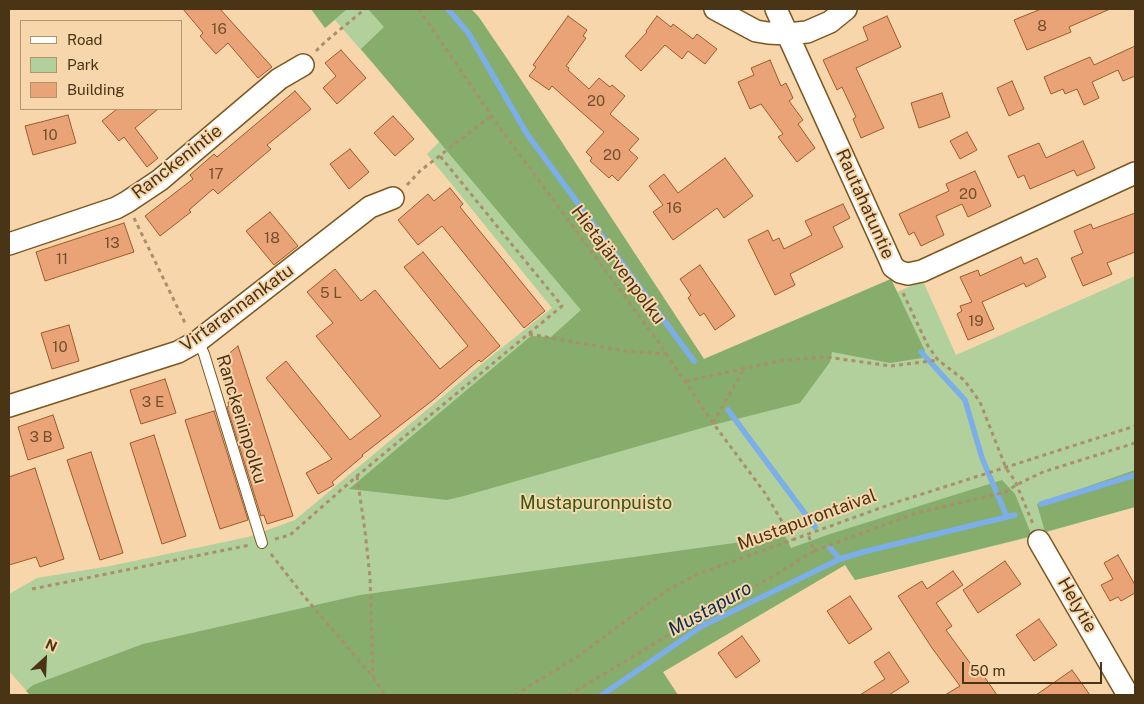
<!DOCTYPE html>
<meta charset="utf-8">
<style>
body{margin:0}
#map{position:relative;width:1144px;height:704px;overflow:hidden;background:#f7d6ac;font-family:"Public Sans",sans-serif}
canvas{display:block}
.frame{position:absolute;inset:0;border:10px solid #4a3416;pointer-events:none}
.legend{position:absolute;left:20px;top:20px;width:162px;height:90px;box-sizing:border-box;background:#f7d6ac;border:1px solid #b29570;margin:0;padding:6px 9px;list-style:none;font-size:15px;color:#4a3416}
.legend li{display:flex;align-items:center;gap:10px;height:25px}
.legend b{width:25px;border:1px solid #b29570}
.north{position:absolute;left:20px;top:634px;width:50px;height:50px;-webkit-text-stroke:4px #f7d6ac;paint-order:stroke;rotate:25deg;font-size:14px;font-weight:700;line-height:20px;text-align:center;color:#4a3416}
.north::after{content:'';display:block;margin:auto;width:18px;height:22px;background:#4a3416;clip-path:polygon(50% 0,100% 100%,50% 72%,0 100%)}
.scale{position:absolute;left:962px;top:662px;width:140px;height:22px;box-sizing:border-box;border:2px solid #4a3416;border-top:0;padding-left:6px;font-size:15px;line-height:18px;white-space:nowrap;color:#4a3416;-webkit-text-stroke:4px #f7d6ac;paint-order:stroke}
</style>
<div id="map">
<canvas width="1144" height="704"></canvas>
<div class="frame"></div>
<ul class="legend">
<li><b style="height:6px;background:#fff"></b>Road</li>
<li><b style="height:14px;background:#b1d09b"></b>Park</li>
<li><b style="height:14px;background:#e9a377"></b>Building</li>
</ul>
<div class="north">N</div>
<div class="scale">50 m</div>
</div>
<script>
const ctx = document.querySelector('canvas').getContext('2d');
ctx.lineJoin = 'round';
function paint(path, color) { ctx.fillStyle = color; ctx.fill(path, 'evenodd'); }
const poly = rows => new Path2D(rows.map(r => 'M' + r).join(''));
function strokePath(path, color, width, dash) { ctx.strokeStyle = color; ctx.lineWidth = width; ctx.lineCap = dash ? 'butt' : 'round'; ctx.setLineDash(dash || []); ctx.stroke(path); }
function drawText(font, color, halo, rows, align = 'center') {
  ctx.font = font + ' "Public Sans",sans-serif'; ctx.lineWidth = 4; ctx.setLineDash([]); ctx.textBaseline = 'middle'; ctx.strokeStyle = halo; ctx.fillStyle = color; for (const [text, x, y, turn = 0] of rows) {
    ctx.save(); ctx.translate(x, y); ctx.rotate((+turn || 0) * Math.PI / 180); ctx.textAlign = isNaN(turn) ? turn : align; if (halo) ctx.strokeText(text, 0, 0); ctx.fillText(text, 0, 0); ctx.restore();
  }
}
paint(poly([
 [311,9,471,9,478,16,508,60,704,359,891,279,897,292,923,281,956,355,1135,276,1135,507,1019,540,855,580,845,565,663,672,678,695,30,695,9,671,9,594,37,578,110,566,248,537,295,520,484,362,552,308,427,154,440,141,335,20,325,28]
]), '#b1d09b');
paint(poly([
 [311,9,347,9,325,28],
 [368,9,471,9,478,16,508,60,704,359,891,279,925,351,922,358,890,363,832,352,830,362,800,403,709,426,464,496,447,500,349,489,531,336,551,337,581,310,361,49,384,27],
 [1135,470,1135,507,1045,532,1037,504],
 [1002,480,1015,494,1032,536,855,580,845,565,663,672,678,695,30,695,26,691,33,685,143,644,360,595,785,536,791,548,827,535]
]), '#86ad6b');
strokePath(poly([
 [448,9,469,34,527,134,694,361],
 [921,352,965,400,982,458,1007,517],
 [728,410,815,527],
 [1041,504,1135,475],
 [830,548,840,559],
 [602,695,702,626,840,559,863,552,1015,515]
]), '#7caee9', 5.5);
const building = poly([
 [183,9,220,9,272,67,258,78,228,43,216,54,200,36,203,33,183,9],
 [1041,9,1110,9,1069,27,1071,32,1027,50,1014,20,1041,9],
 [568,16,587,30,583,36,586,38,566,66,569,68,568,70,589,89,599,78,610,87,612,85,625,96,610,114,639,139,629,150,638,158,618,181,612,175,609,178,590,161,592,158,586,152,604,132,552,86,549,90,529,76,536,67,533,65,568,16],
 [657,16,671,27,673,24,693,39,697,34,717,49,705,64,688,51,682,59,665,45,641,71,625,56,647,32,646,31,657,16],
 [887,16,901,47,856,68,884,128,861,138,853,119,856,117,842,87,837,90,823,60,868,40,863,27,887,16],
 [1135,46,1135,76,1123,81,1118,70,1092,82,1099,98,1084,105,1077,89,1065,94,1063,89,1051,94,1044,77,1090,57,1094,65,1135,46],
 [341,50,366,78,337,104,323,88,336,76,325,63,341,50],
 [770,60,781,86,786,83,793,98,789,101,803,120,798,124,815,148,797,162,778,137,783,134,761,104,750,109,738,82,754,75,751,68,770,60],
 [1012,81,1024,109,1009,116,997,88,1012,81],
 [295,91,311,109,267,145,271,149,245,171,218,194,213,189,189,210,191,212,160,236,145,216,193,179,190,175,214,154,217,157,295,91],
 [942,93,950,117,919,128,911,103,942,93],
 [117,109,158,109,135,128,158,158,147,167,124,137,119,141,102,121,117,109],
 [68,115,76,143,33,155,25,126,68,115],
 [393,116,414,139,395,156,374,133,393,116],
 [967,132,977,150,960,159,950,141,967,132],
 [1083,141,1095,168,1077,176,1074,170,1030,189,1024,175,1018,178,1008,156,1039,143,1046,158,1083,141],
 [350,149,369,172,349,189,330,164,350,149],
 [725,158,753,196,724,218,717,208,673,240,653,212,663,205,649,186,664,174,678,193,725,158],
 [975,171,991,206,968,217,962,204,936,216,944,235,921,246,914,232,909,235,899,214,949,191,946,184,975,171],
 [450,188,463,204,460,207,545,311,524,328,442,226,418,245,398,220,428,194,434,201,450,188],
 [843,204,850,218,833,227,843,247,790,274,795,285,775,295,748,240,768,230,773,241,779,238,784,249,812,235,805,221,843,204],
 [270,212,298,246,274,265,246,231,270,212],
 [1135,213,1135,252,1107,263,1112,274,1083,286,1071,258,1083,253,1074,231,1091,224,1093,229,1135,213],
 [124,223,134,252,45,281,36,252,124,223],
 [423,252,500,346,481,362,479,360,433,400,362,455,363,456,332,482,334,485,318,494,306,473,332,459,266,378,286,361,350,440,381,416,316,336,333,323,307,292,335,269,361,301,375,290,440,369,468,346,404,267,423,252],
 [1021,257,1024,264,1037,258,1046,277,1026,287,1024,283,982,302,994,329,968,340,957,314,962,311,960,306,972,302,960,277,978,270,980,276,1021,257],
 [700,265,735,316,715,330,704,313,700,316,688,298,691,295,680,279,700,265],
 [69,325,79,361,52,369,41,333,69,325],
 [238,346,293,516,267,524,264,515,261,516,227,407,229,406,228,402,231,401,219,362,238,346],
 [165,379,176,413,141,424,130,390,165,379],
 [214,411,248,520,220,529,185,420,214,411],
 [53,415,64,448,28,460,18,427,53,415],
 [154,435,186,536,162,544,130,443,154,435],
 [91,452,123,553,100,560,67,460,91,452],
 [35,468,64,559,40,567,36,557,9,565,9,477,35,468],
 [1118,555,1135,585,1135,593,1121,601,1118,597,1110,601,1101,585,1113,579,1104,563,1118,555],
 [1005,561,1021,584,978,613,963,590,1005,561],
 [953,571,963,585,936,603,952,626,946,630,978,674,981,672,997,695,945,695,960,686,932,648,898,596,922,581,927,589,953,571],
 [850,596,872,629,849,644,827,611,850,596],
 [1039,619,1057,645,1034,661,1016,635,1039,619],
 [742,636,760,661,736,678,718,653,742,636],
 [889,652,909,682,889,695,860,695,885,679,874,662,889,652],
 [1072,670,1090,695,1036,695,1072,670]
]);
paint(building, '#e9a377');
strokePath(building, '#9e5a2a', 1);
const service = poly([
 [198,341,204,354,262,543]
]);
const minor = poly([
 [715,9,756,31,768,33,787,34,807,32,830,22,846,9],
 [776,9,890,260,893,267,900,272,908,274,922,271,1135,173],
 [9,244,116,208,127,202,160,180,279,79,303,65],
 [9,406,178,352,198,341,370,207,393,198],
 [1039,541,1128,695]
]);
strokePath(service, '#7d571f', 12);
strokePath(minor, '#7d571f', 24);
strokePath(poly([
 [419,9,500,128,657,340,713,423,765,493,793,540],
 [316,51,325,42,365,9],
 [407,185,420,171,491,116],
 [134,218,186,325],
 [903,293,928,346,938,360,964,380,980,402,1006,468,1015,481,1033,524],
 [529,334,625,351,667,354],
 [686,381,784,360,826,357,891,366,938,360],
 [713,423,745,367],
 [357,476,365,531,370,577,373,677],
 [275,539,290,535,357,476,562,306,440,156],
 [814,551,916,513,1006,492,1016,485,1043,472,1135,443],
 [271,554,303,595,373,677,385,695],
 [32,589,250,545],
 [515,695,577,657,666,591,698,574,894,503,1135,426],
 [569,695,700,616,772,577,814,551,808,534]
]), '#ab8f6a', 3, [4, 4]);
strokePath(service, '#fff', 10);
strokePath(minor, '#fff', 21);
drawText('15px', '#72502e', null, [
 ["8",1042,26],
 ["16",219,29],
 ["20",596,101],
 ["10",50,135],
 ["20",612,155],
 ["17",216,174],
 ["20",968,194],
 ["16",674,208],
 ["18",272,238],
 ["13",112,243],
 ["11",62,259],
 ["5 L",331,293],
 ["19",976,321],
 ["10",60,347],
 ["3 E",153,402],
 ["3 B",41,437]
]);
drawText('18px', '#4a3416', '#f7d6ac', [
 ["Ranckenintie",177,162,-38],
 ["Rautahatuntie",865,204,66],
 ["Hietajärvenpolku",618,265,53],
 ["Virtarannankatu",237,308,-36],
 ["Ranckeninpolku",241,419,73],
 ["Mustapurontaival",807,520,-20],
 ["Helytie",1077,605,60]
]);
drawText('18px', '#355812', '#f7d6ac', [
 ["Mustapuronpuisto",596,503]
]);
drawText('italic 19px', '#092d52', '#f7d6ac', [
 ["Mustapuro",710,609,-29]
]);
</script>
